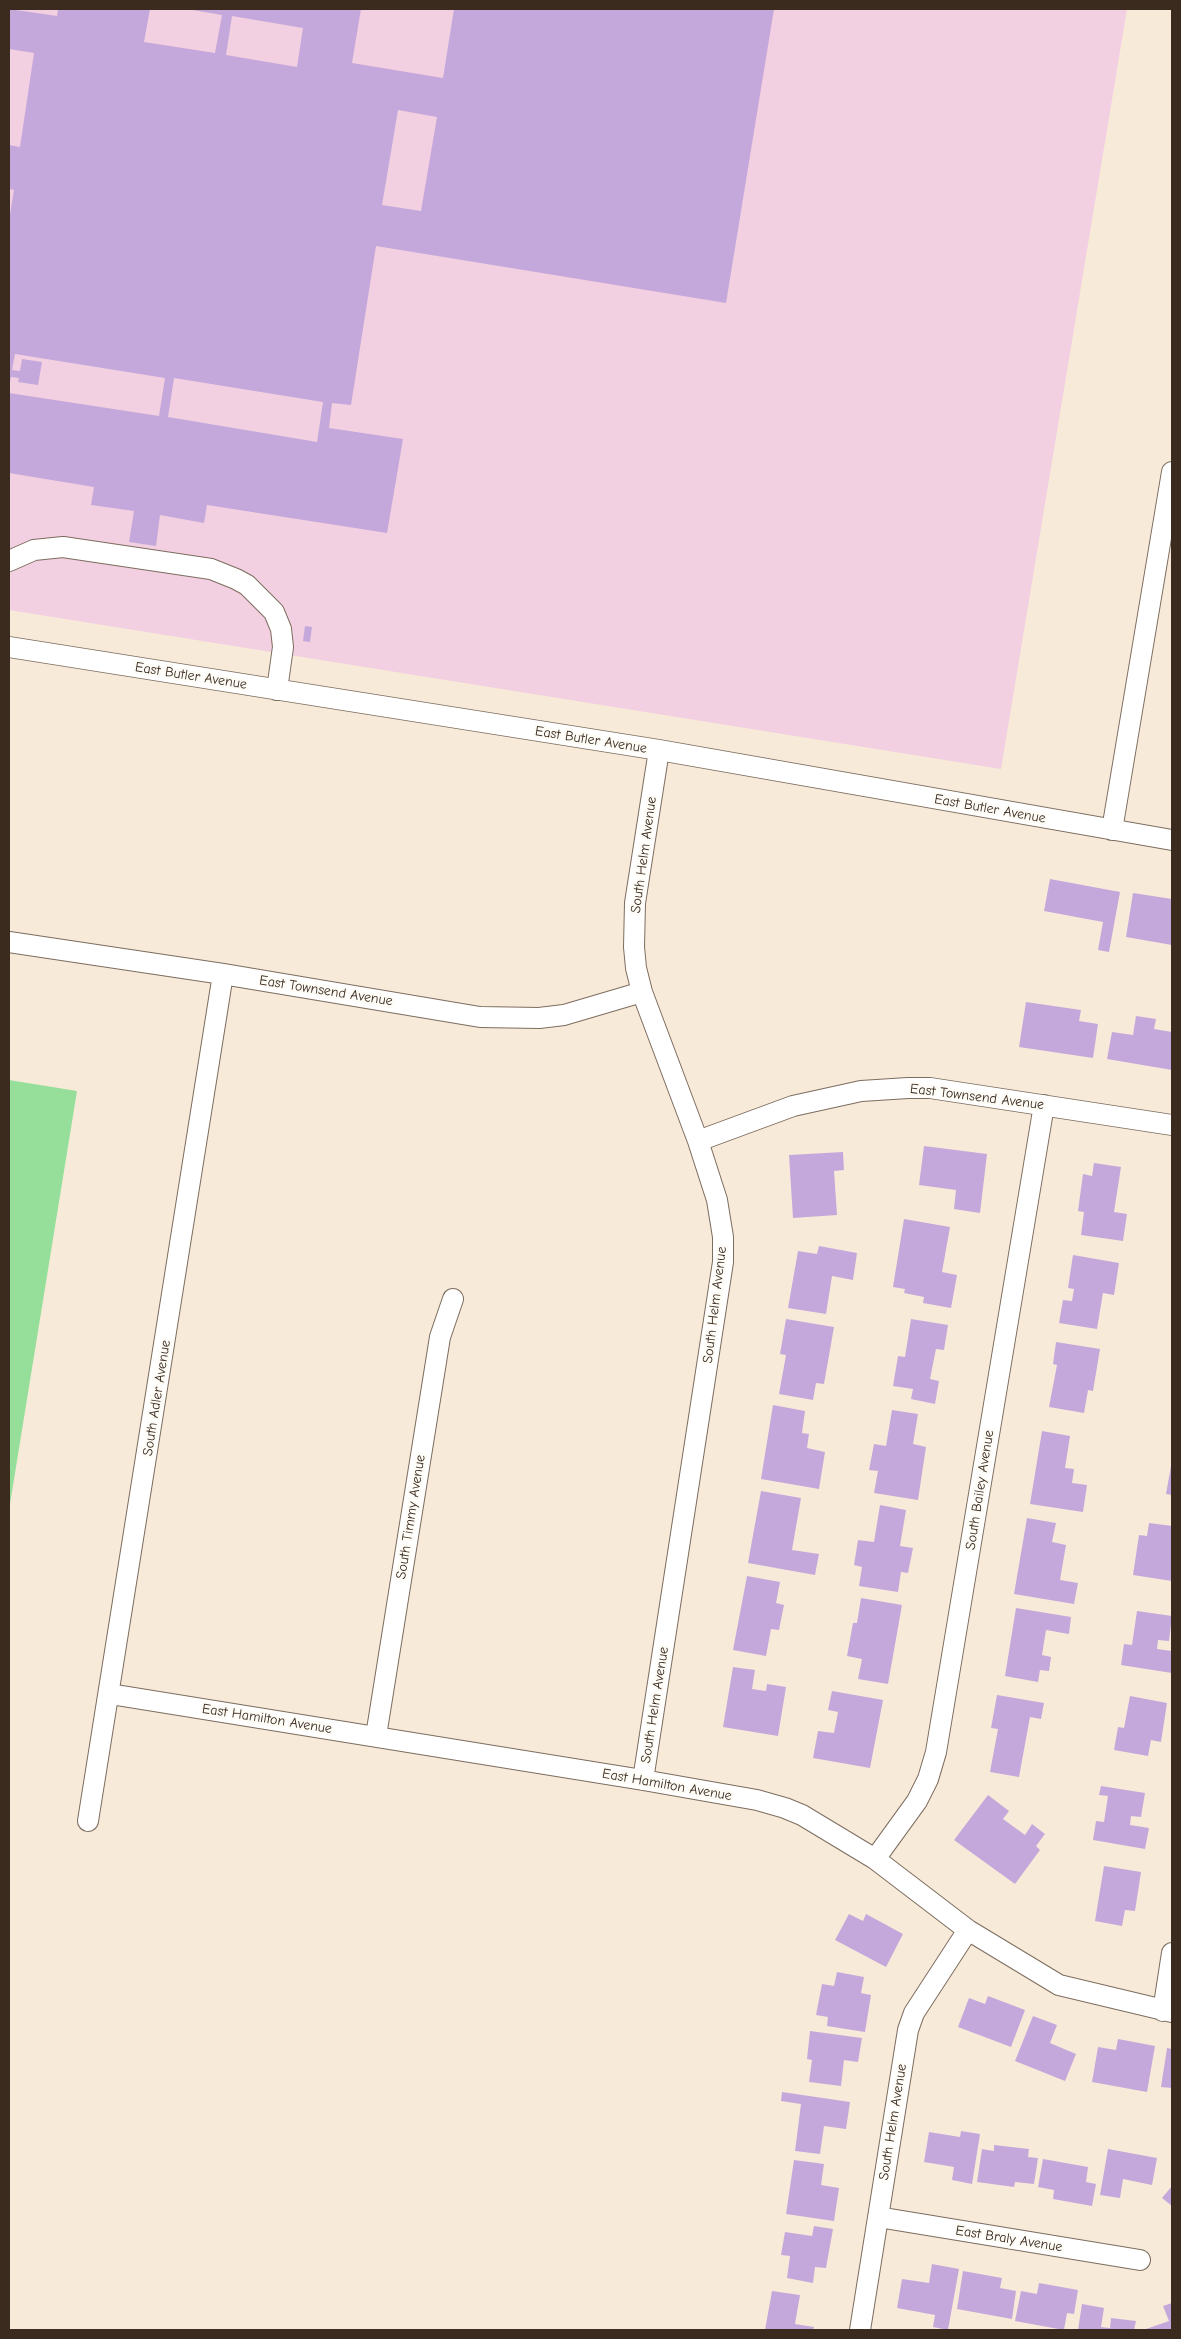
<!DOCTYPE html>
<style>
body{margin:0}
#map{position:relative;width:1181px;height:2339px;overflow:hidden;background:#f8ead9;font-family:"Comic Neue",sans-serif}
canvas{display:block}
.frame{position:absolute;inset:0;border:10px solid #3b2a1e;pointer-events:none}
</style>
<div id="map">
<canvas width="1181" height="2339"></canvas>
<div class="frame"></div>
</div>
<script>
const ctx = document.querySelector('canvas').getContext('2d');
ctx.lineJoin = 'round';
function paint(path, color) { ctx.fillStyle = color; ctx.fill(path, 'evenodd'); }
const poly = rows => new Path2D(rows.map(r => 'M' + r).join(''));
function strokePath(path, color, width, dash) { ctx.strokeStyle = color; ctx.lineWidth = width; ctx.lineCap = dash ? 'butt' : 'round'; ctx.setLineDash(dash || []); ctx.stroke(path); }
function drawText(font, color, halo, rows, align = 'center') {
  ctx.font = font + ' "Comic Neue",sans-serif'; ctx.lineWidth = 5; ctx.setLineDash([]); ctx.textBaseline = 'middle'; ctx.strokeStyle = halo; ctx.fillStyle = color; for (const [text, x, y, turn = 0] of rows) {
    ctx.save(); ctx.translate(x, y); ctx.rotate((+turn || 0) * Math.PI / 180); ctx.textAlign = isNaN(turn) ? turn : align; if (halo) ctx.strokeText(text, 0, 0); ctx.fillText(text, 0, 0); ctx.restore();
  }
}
paint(poly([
 [9,9,1127,9,1001,769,9,610]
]), '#f2cfe1');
paint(poly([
 [9,1080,77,1091,9,1510]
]), '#95df9a');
paint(poly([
 [9,9,57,16,58,9,150,9,144,42,215,53,222,15,187,9,361,9,352,63,443,78,454,9,774,9,726,303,376,246,351,405,332,403,329,428,403,439,387,533,207,505,204,523,160,515,156,546,129,542,134,511,91,505,94,487,9,473,9,393,159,416,165,378,15,354,12,370,20,371,22,359,42,362,38,385,18,382,19,378,11,377,9,386,9,220,14,190,9,189,9,145,20,147,34,53,9,49],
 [232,16,303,28,297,67,226,55],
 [398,110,437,117,421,211,382,205],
 [174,378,323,402,317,442,168,417],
 [305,626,312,627,310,642,303,641],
 [1050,879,1120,892,1109,952,1098,950,1103,922,1044,911],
 [1133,893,1172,899,1172,945,1126,937],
 [1026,1002,1081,1010,1079,1021,1098,1024,1093,1058,1019,1047],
 [1136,1016,1156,1019,1154,1029,1172,1032,1172,1070,1107,1059,1112,1032,1133,1035],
 [924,1146,987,1154,980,1213,954,1209,956,1190,919,1185],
 [843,1152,844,1170,834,1171,837,1215,793,1218,789,1155],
 [1094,1163,1121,1167,1114,1212,1127,1214,1123,1241,1081,1235,1084,1212,1078,1211,1083,1174,1092,1176],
 [904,1219,950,1227,942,1272,957,1275,951,1308,923,1303,924,1297,904,1293,905,1289,893,1287],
 [819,1246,857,1253,853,1280,832,1276,826,1314,788,1308,798,1251,817,1254],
 [1073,1255,1119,1263,1114,1295,1103,1293,1097,1329,1059,1323,1063,1300,1072,1301,1074,1289,1068,1288],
 [786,1319,834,1327,824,1384,816,1383,813,1400,779,1394,786,1355,780,1354],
 [911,1319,948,1325,944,1350,936,1349,930,1379,939,1381,935,1404,911,1399,913,1389,893,1386,898,1356,905,1357],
 [1056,1342,1100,1349,1093,1391,1088,1390,1084,1413,1049,1407,1057,1365,1053,1364],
 [773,1405,805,1411,802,1433,809,1434,807,1448,825,1452,819,1489,761,1479],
 [892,1410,918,1414,913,1444,926,1447,918,1500,874,1493,878,1471,869,1470,874,1444,886,1446],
 [1042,1431,1070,1436,1065,1468,1074,1469,1072,1483,1087,1485,1083,1512,1030,1504],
 [1171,1466,1172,1466,1172,1495,1166,1494],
 [761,1491,801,1498,792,1550,819,1554,815,1575,748,1563],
 [880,1505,906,1510,900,1546,913,1548,908,1573,901,1572,898,1592,859,1586,862,1567,854,1565,858,1540,874,1542],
 [1027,1518,1056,1523,1052,1542,1066,1545,1060,1580,1078,1583,1074,1604,1014,1594],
 [1149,1523,1172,1526,1172,1581,1133,1575,1139,1535,1147,1536],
 [747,1576,780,1582,776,1603,784,1605,779,1630,771,1629,766,1656,733,1650],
 [861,1598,902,1605,888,1684,858,1679,862,1659,847,1656,853,1623,857,1623],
 [1016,1608,1071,1617,1069,1634,1046,1630,1042,1655,1051,1657,1049,1671,1040,1670,1038,1682,1005,1676],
 [1137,1611,1172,1616,1169,1641,1158,1640,1157,1649,1172,1651,1172,1673,1121,1665,1124,1644,1132,1645],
 [733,1667,755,1670,752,1689,766,1691,767,1684,786,1687,778,1736,723,1727],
 [832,1691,883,1700,870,1768,813,1758,818,1731,834,1733,838,1712,828,1710],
 [997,1695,1044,1703,1041,1719,1030,1717,1019,1777,990,1772,998,1729,991,1728],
 [1130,1696,1167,1703,1161,1742,1151,1740,1148,1756,1114,1750,1118,1727,1124,1728],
 [1101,1786,1145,1793,1141,1817,1131,1816,1130,1825,1149,1828,1145,1849,1093,1840,1096,1821,1104,1822,1108,1796,1099,1795],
 [988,1795,1009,1811,1003,1819,1025,1835,1032,1824,1045,1834,1036,1846,1040,1850,1015,1884,954,1840],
 [1104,1866,1141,1872,1135,1911,1125,1910,1122,1926,1095,1921],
 [849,1914,863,1921,866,1914,903,1934,886,1967,835,1940],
 [837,1972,864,1977,861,1993,871,1995,865,2032,827,2026,828,2017,816,2015,822,1984,834,1986],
 [988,1996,1025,2010,1011,2047,958,2027,969,1998,985,2004],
 [1033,2016,1057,2025,1050,2043,1076,2054,1065,2081,1015,2061],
 [810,2031,862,2038,858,2062,844,2060,841,2086,809,2082,812,2060,807,2059],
 [1118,2039,1155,2046,1147,2092,1092,2082,1098,2047,1116,2050],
 [1167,2048,1172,2049,1172,2088,1161,2087],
 [782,2092,850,2102,846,2129,824,2126,820,2154,795,2151,801,2104,781,2101],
 [961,2131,980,2134,972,2184,952,2180,954,2167,924,2162,929,2132,960,2137],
 [994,2145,1029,2149,1028,2157,1038,2158,1034,2184,1015,2182,1014,2187,977,2182,982,2149,994,2151],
 [1108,2149,1157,2158,1152,2185,1123,2179,1120,2198,1100,2195],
 [1043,2159,1088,2167,1086,2182,1096,2184,1092,2206,1053,2199,1054,2190,1038,2187],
 [794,2160,824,2164,821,2185,839,2188,834,2221,786,2214],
 [1172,2186,1172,2206,1162,2198],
 [814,2226,833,2229,826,2268,815,2267,813,2283,787,2278,790,2256,781,2255,785,2232,812,2236],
 [932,2264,959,2269,948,2330,933,2327,935,2315,897,2308,902,2279,929,2283],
 [963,2271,1002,2278,1000,2288,1016,2291,1012,2319,957,2309],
 [1039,2283,1078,2290,1074,2314,1067,2313,1064,2330,1015,2321,1021,2291,1037,2294],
 [772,2291,800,2295,795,2324,814,2327,813,2330,765,2330],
 [1172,2303,1172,2330,1143,2330,1169,2321,1163,2306],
 [1082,2304,1104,2308,1101,2327,1110,2328,1111,2318,1136,2321,1134,2330,1078,2330]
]), '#c5a8db');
const minor = poly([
 [9,561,34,550,63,547,211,569,236,579,247,585,274,612,281,629,283,647,277,690],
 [9,647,659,750,1172,840],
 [1112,830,1172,472],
 [9,942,223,974,480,1017,539,1018,564,1015,642,992],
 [698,1141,793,1106,861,1091,908,1088,930,1088,1172,1125],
 [110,1694,643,1780,757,1800,785,1808,802,1815,875,1859,968,1930,1059,1985,1172,2012],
 [376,1736,440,1337,453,1299],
 [643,1780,723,1262,723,1237,717,1200,698,1141,642,992,636,968,634,947,635,903,659,750],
 [88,1821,223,974],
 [875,1859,917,1801,928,1779,936,1752,1044,1105],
 [1163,2011,1172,1953],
 [878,2217,1140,2260],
 [860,2330,908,2030,914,2013,968,1930]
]);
strokePath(minor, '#7d6d5f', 22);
strokePath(minor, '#fff', 20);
drawText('14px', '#3b2a1e', '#fdfcf7', [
 ["East Butler Avenue",191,676,9],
 ["East Butler Avenue",591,740,9],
 ["East Butler Avenue",990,809,10],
 ["South Helm Avenue",644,855,-82],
 ["East Townsend Avenue",326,991,9],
 ["East Townsend Avenue",977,1097,7],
 ["South Helm Avenue",715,1305,-83],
 ["South Adler Avenue",157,1398,-81],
 ["South Bailey Avenue",980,1490,-81],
 ["South Timmy Avenue",411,1517,-81],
 ["South Helm Avenue",655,1705,-81],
 ["East Hamilton Avenue",267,1719,9],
 ["East Hamilton Avenue",667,1785,10],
 ["South Helm Avenue",893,2122,-81],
 ["East Braly Avenue",1009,2239,9]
]);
</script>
